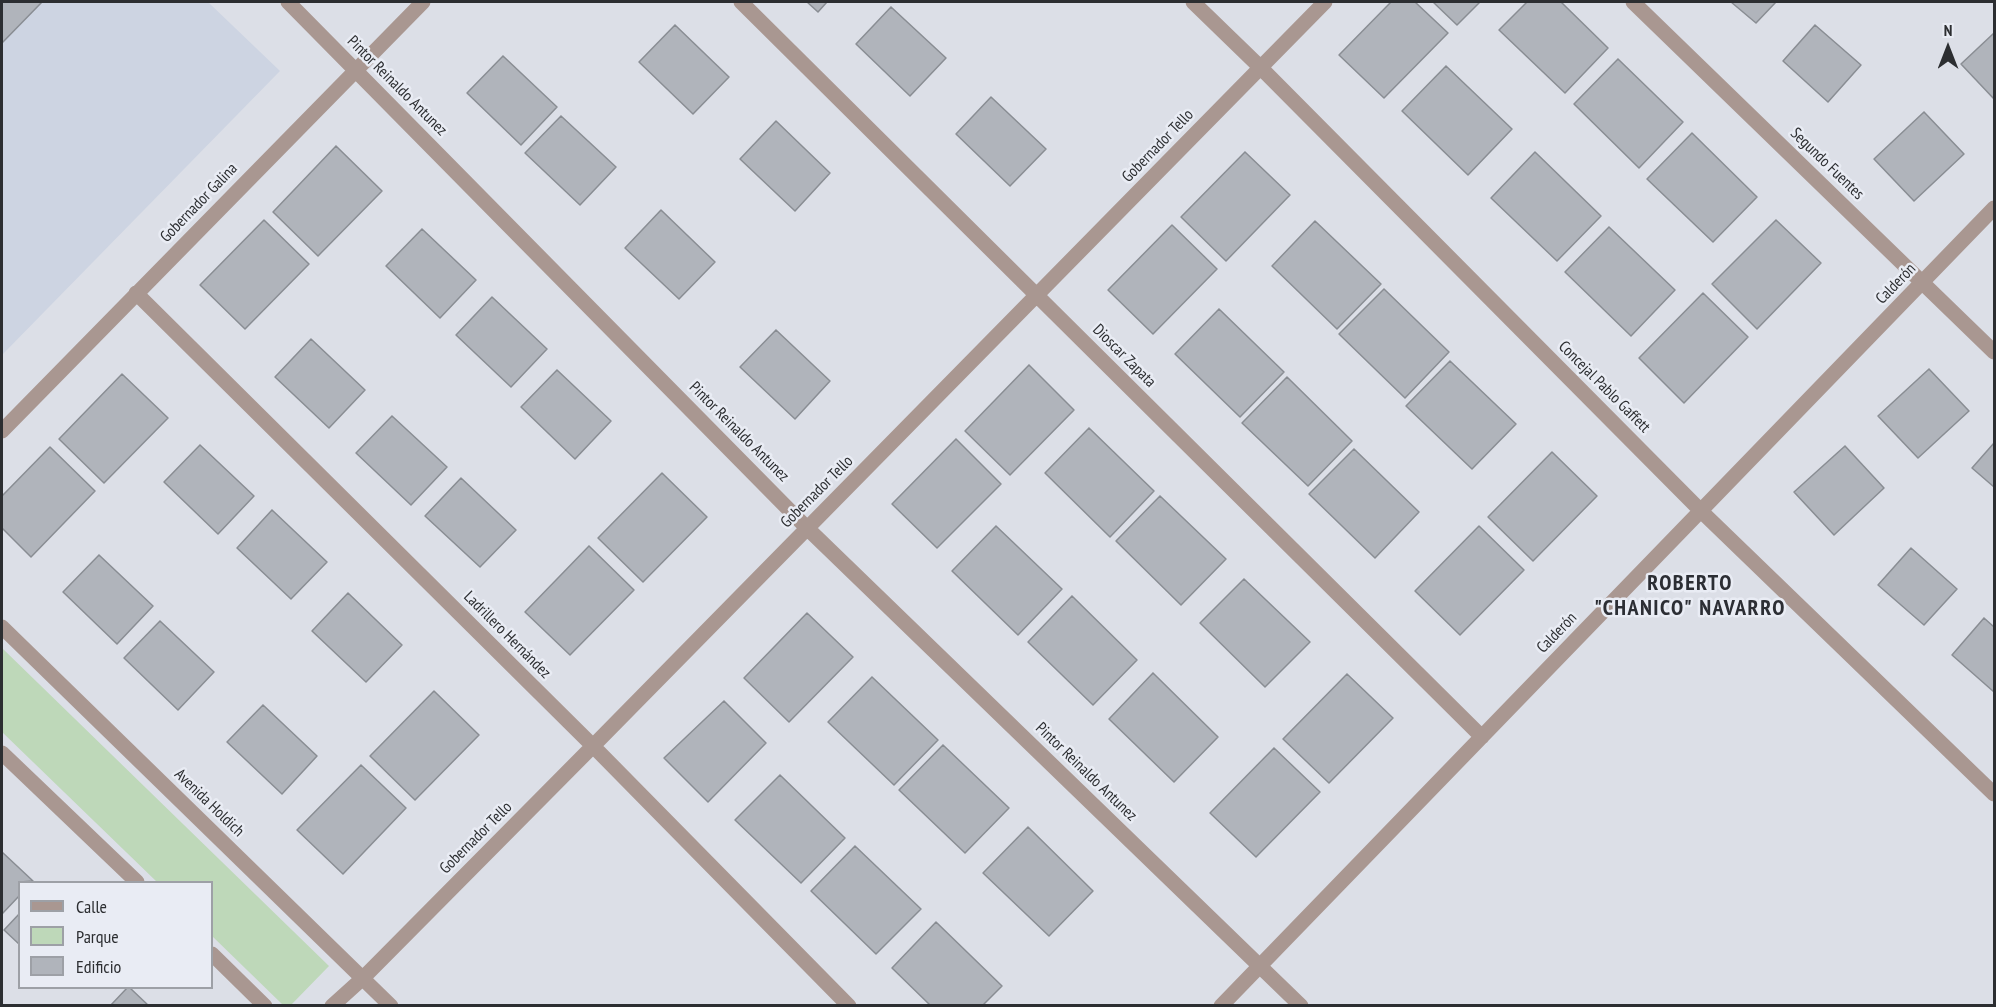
<!DOCTYPE html>
<meta charset="utf-8">
<style>
body{margin:0}
#map{position:relative;width:1996px;height:1007px;overflow:hidden;background:#dcdfe7;font-family:"PT Sans Narrow",sans-serif}
canvas{display:block}
.frame{position:absolute;inset:0;border:3px solid #2c2e31;pointer-events:none}
.legend{position:absolute;left:18px;top:881px;width:195px;height:108px;box-sizing:border-box;background:#e9ecf4;border:2px solid #9da0a6;margin:0;padding:8px 10px;list-style:none;font-size:18px;color:#2c2e31}
.legend li{display:flex;align-items:center;gap:12px;height:30px}
.legend b{width:30px;border:2px solid #9da0a6}
.north{position:absolute;left:1918px;top:18px;width:60px;height:60px;-webkit-text-stroke:4px #e9ecf4;paint-order:stroke;rotate:0deg;font-size:16px;font-weight:700;line-height:24px;text-align:center;color:#2c2e31}
.north::after{content:'';display:block;margin:auto;width:21px;height:27px;background:#2c2e31;clip-path:polygon(50% 0,100% 100%,50% 72%,0 100%)}
</style>
<div id="map">
<canvas width="1996" height="1007"></canvas>
<div class="frame"></div>
<ul class="legend">
<li><b style="height:8px;background:#a99791"></b>Calle</li>
<li><b style="height:16px;background:#bed8b9"></b>Parque</li>
<li><b style="height:16px;background:#b0b4bb"></b>Edificio</li>
</ul>
<div class="north">N</div>
</div>
<script>
const ctx = document.querySelector('canvas').getContext('2d');
ctx.lineJoin = 'round';
function paint(path, color) { ctx.fillStyle = color; ctx.fill(path, 'evenodd'); }
const poly = rows => new Path2D(rows.map(r => 'M' + r).join(''));
function strokePath(path, color, width, dash) { ctx.strokeStyle = color; ctx.lineWidth = width; ctx.lineCap = dash ? 'butt' : 'round'; ctx.setLineDash(dash || []); ctx.stroke(path); }
function drawText(font, color, halo, rows, align = 'center') {
  ctx.font = font + ' "PT Sans Narrow",sans-serif'; ctx.lineWidth = 5; ctx.setLineDash([]); ctx.textBaseline = 'middle'; ctx.strokeStyle = halo; ctx.fillStyle = color; for (const [text, x, y, turn = 0] of rows) {
    ctx.save(); ctx.translate(x, y); ctx.rotate((+turn || 0) * Math.PI / 180); ctx.textAlign = isNaN(turn) ? turn : align; if (halo) ctx.strokeText(text, 0, 0); ctx.fillText(text, 0, 0); ctx.restore();
  }
}
paint(poly([
 [2,2,208,2,280,71,2,355]
]), '#cdd4e2');
paint(poly([
 [2,648,329,966,291,1005,283,1005,212,936,212,882,157,882,2,732]
]), '#bed8b9');
const building = poly([
 [2,2,42,2,2,43,2,2],
 [807,2,827,2,818,12,807,2],
 [1391,2,1415,2,1448,33,1384,98,1339,55,1391,2],
 [1433,2,1480,2,1457,25,1433,2],
 [1527,2,1561,2,1608,48,1565,93,1499,30,1527,2],
 [1731,2,1776,2,1756,23,1731,2],
 [891,7,946,58,910,96,856,44,891,7],
 [675,25,729,77,693,114,639,62,675,25],
 [1815,25,1861,65,1828,102,1783,61,1815,25],
 [1994,33,1994,99,1961,64,1994,33],
 [503,56,557,107,521,145,467,93,503,56],
 [1618,59,1683,122,1639,168,1574,104,1618,59],
 [1446,66,1512,129,1468,175,1402,111,1446,66],
 [991,97,1046,149,1010,186,956,134,991,97],
 [1924,112,1964,154,1914,201,1874,159,1924,112],
 [561,116,616,167,580,205,525,153,561,116],
 [776,121,830,173,795,211,740,159,776,121],
 [1692,133,1757,197,1713,242,1647,179,1692,133],
 [336,146,382,191,318,256,273,212,336,146],
 [1245,152,1290,195,1226,261,1181,217,1245,152],
 [1535,152,1601,216,1557,261,1491,198,1535,152],
 [661,210,715,262,679,299,625,248,661,210],
 [264,220,309,264,245,329,200,285,264,220],
 [1776,220,1821,263,1757,329,1712,284,1776,220],
 [1315,221,1381,284,1337,329,1272,266,1315,221],
 [1172,225,1217,269,1153,334,1108,290,1172,225],
 [1609,227,1675,290,1631,336,1565,272,1609,227],
 [422,229,476,280,440,318,386,266,422,229],
 [1384,289,1449,352,1405,398,1339,334,1384,289],
 [1703,293,1748,337,1684,403,1639,358,1703,293],
 [492,297,547,349,511,387,456,335,492,297],
 [1219,309,1284,372,1240,417,1175,354,1219,309],
 [776,330,830,381,795,419,740,367,776,330],
 [311,339,365,390,329,428,275,377,311,339],
 [1450,361,1516,424,1472,469,1406,406,1450,361],
 [1029,365,1074,410,1010,475,965,431,1029,365],
 [1929,369,1969,411,1918,458,1878,416,1929,369],
 [557,370,611,421,575,459,521,407,557,370],
 [122,374,168,418,104,483,59,439,122,374],
 [1287,377,1352,441,1308,486,1242,423,1287,377],
 [392,416,447,467,411,505,356,453,392,416],
 [1089,428,1154,491,1110,537,1045,473,1089,428],
 [956,439,1001,484,937,548,892,504,956,439],
 [1994,443,1994,487,1972,468,1994,443],
 [200,445,254,496,218,534,164,482,200,445],
 [1845,446,1884,488,1834,535,1794,492,1845,446],
 [50,447,95,491,31,557,2,528,2,496,50,447],
 [1354,449,1419,512,1375,558,1309,494,1354,449],
 [1552,452,1597,496,1533,561,1488,517,1552,452],
 [662,473,707,517,643,582,598,538,662,473],
 [461,478,516,530,480,567,425,516,461,478],
 [1160,496,1226,559,1181,605,1116,541,1160,496],
 [272,510,327,562,291,599,237,548,272,510],
 [996,526,1062,589,1018,635,952,571,996,526],
 [1479,526,1524,570,1460,635,1415,591,1479,526],
 [589,546,634,590,570,655,525,612,589,546],
 [1911,548,1957,589,1924,625,1878,585,1911,548],
 [99,555,153,606,117,644,63,592,99,555],
 [1244,579,1310,642,1265,687,1200,623,1244,579],
 [348,593,402,645,366,682,312,631,348,593],
 [1072,596,1137,660,1093,705,1028,642,1072,596],
 [807,613,853,657,789,722,744,678,807,613],
 [1984,618,1994,627,1994,692,1952,655,1984,618],
 [160,621,214,672,178,710,124,658,160,621],
 [1153,673,1218,737,1174,782,1109,719,1153,673],
 [1347,674,1393,718,1329,783,1283,739,1347,674],
 [872,677,938,740,894,785,828,722,872,677],
 [434,691,479,735,415,800,370,756,434,691],
 [724,701,766,743,708,802,664,758,724,701],
 [263,705,317,756,282,794,227,742,263,705],
 [943,745,1009,808,965,853,899,790,943,745],
 [1274,748,1320,792,1256,857,1210,813,1274,748],
 [361,765,406,808,343,874,297,830,361,765],
 [780,775,845,838,801,883,735,820,780,775],
 [1028,827,1093,891,1049,936,983,873,1028,827],
 [855,846,921,909,876,954,811,891,855,846],
 [2,852,33,881,20,882,20,895,2,914,2,852],
 [20,913,20,945,4,930,20,913],
 [936,922,1002,986,982,1006,931,1006,892,968,936,922],
 [127,988,130,988,149,1006,110,1006,127,988]
]);
paint(building, '#b0b4bb');
strokePath(building, '#898d93', 1.5);
strokePath(poly([
 [288,2,807,528,1301,1006],
 [741,2,1482,737],
 [1193,2,1260,67,1701,511,1994,794],
 [1633,2,1994,352],
 [136,293,593,746,849,1006],
 [2,431,423,2],
 [2,627,391,1006],
 [2,753,137,882],
 [212,954,265,1006],
 [332,1006,363,978,593,746,1325,2],
 [1221,1006,1994,208]
]), '#a99791', 15);
drawText('16px', '#2c2e31', '#e9ecf4', [
 ["Pintor Reinaldo Antunez",397,86,45],
 ["Gobernador Tello",1158,146,-46],
 ["Segundo Fuentes",1827,164,44],
 ["Gobernador Galina",199,203,-46],
 ["Calderón",1896,284,-46],
 ["Dioscar Zapata",1124,356,45],
 ["Concejal Pablo Gaffett",1604,387,45],
 ["Pintor Reinaldo Antunez",739,432,45],
 ["Gobernador Tello",817,492,-45],
 ["Calderón",1557,633,-46],
 ["Ladrillero Hernández",507,635,45],
 ["Pintor Reinaldo Antunez",1086,772,44],
 ["Avenida Holdich",209,803,44],
 ["Gobernador Tello",476,838,-45]
]);
ctx.letterSpacing = '1.5px';
drawText('bold 22px', '#2c2e34', '#e9ecf4', [
 ["ROBERTO",1690,584],
 ["\"CHANICO\" NAVARRO",1690,609]
]);
ctx.letterSpacing = '0px';
</script>
